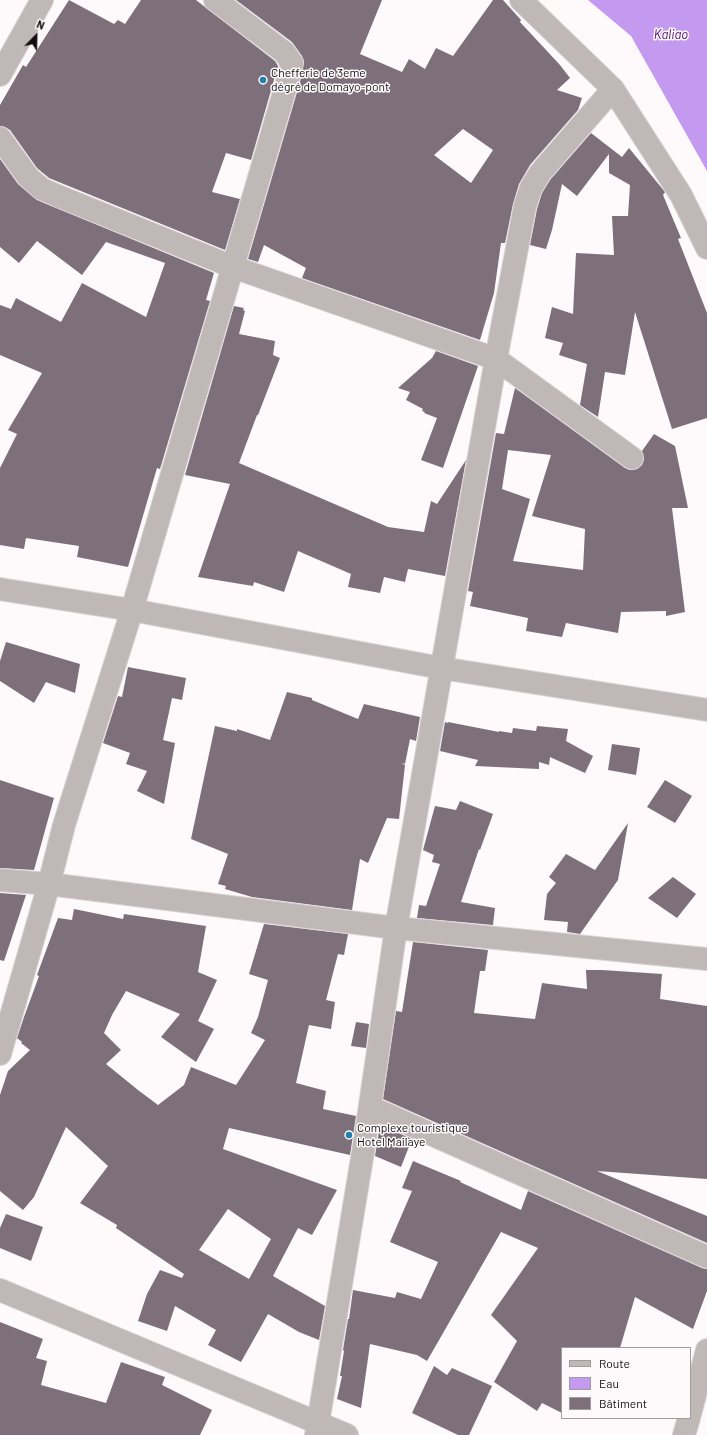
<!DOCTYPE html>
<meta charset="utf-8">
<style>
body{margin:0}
#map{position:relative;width:707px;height:1435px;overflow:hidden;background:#fefafb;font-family:Barlow,sans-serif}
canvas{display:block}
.legend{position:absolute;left:561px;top:1347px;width:130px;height:72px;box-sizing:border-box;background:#fefafb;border:1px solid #a09b9d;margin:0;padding:5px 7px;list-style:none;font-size:12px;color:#130d0f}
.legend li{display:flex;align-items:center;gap:8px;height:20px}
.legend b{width:20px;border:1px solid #a09b9d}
.north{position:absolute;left:16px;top:16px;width:40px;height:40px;-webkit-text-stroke:3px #fefafb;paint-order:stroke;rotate:23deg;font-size:11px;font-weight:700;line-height:16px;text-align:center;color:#130d0f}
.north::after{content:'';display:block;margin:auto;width:14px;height:18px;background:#130d0f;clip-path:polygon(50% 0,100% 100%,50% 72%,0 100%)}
</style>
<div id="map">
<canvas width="707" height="1435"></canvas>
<ul class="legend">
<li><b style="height:5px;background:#c0b7b7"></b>Route</li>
<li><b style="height:11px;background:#c499f0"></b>Eau</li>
<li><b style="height:11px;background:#7d707b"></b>Bâtiment</li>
</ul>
<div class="north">N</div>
</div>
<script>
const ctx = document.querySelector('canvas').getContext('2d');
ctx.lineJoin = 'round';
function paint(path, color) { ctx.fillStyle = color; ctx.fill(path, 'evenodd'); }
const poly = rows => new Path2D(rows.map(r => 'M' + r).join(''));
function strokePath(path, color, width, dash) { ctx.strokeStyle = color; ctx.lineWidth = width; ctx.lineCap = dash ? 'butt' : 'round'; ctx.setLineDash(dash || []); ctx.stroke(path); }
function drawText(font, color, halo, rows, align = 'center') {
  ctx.font = font + ' Barlow,sans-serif'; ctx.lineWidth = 3; ctx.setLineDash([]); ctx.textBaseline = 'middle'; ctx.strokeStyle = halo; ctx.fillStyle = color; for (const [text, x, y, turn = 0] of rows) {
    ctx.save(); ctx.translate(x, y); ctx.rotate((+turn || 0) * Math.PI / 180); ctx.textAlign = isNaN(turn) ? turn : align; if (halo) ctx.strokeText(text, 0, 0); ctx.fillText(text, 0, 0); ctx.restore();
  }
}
paint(poly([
 [588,0,707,0,707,171,631,36]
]), '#c499f0');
paint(poly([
 [69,0,114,24,118,20,125,24,141,0,196,0,275,61,278,66,251,160,226,153,212,192,240,199,225,250,49,178,37,168,10,130,5,127,0,126,0,105,23,65,26,67],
 [236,0,382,0,360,54,402,72,409,59,425,69,436,48,453,56,493,0,503,0,521,20,520,22,560,65,570,78,557,90,582,98,578,110,530,165,519,184,513,204,505,243,501,243,494,293,480,340,302,278,306,268,264,245,258,262,248,259,300,82,304,61,302,56,292,42],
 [463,129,493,150,471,183,434,155],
 [591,133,622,157,629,148,665,192,663,195,681,238,678,239,707,313,707,418,672,429,635,312,625,375,605,372,598,417,580,405,587,364,559,355,563,343,545,338,552,307,573,314,576,253,614,255,612,216,628,216,630,185,609,173,609,154,577,196,562,184,552,230,546,249,530,245,537,209,542,193,550,180],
 [0,159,18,184,37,200,214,273,206,300,210,301,160,469,157,468,128,567,77,557,79,546,26,538,24,549,0,545,0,468,17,434,8,430,42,373,0,355,0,305,11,309,16,298,61,322,82,283,146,317,165,263,106,242,82,275,37,241,19,263,0,247],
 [234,306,244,308,243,310,245,311,239,334,275,341,273,355,280,358,258,415,257,415,239,463,388,527,424,532,431,501,437,504,466,460,445,576,408,569,405,582,384,577,380,593,348,587,351,574,298,551,284,592,254,582,253,586,198,577,230,484,185,475],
 [436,351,478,366,443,468,421,460,437,418,424,413,425,412,422,411,423,409,406,400,410,392,398,388,432,358],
 [515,388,625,468,630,470,637,469,642,465,644,459,642,451,654,434,675,446,688,508,672,508,685,612,666,616,666,611,621,612,618,633,566,623,562,637,526,631,528,618,470,606,473,592,468,591,496,433,504,434],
 [508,450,551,455,532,516,585,529,583,570,513,561,530,499,502,489],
 [6,642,80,664,75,693,46,682,34,703,0,681,0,661],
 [128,667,186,678,182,700,172,698,163,740,175,743,164,804,137,791,147,771,126,764,130,753,103,743,118,696,122,697],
 [287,692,312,698,312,700,358,719,364,704,420,717,416,741,410,739,405,764,401,763,405,765,399,819,387,818,368,863,360,859,352,910,252,897,225,889,226,886,218,884,228,854,191,839,215,726,237,731,237,729,270,740],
 [445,722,448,723,448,722,499,732,499,731,512,733,513,728,536,731,537,726,568,729,566,741,593,756,585,773,550,757,549,765,539,762,539,769,475,766,478,760,440,751],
 [612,744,640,748,636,775,608,770],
 [0,780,54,798,34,870,0,868],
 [665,780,692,796,675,823,647,807],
 [460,801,493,814,480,850,479,849,461,902,495,908,493,925,417,918,419,905,426,906,440,864,432,862,434,855,423,850,435,806,456,810],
 [628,823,618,880,580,934,567,932,568,922,544,920,547,894,556,883,549,877,566,854,595,870],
 [673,877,696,894,677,918,648,898],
 [0,893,26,895,4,961,0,960],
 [74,909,123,919,124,914,206,926,198,972,217,980,198,1021,214,1029,196,1062,161,1037,180,1014,126,991,112,1015,104,1033,121,1050,106,1064,138,1090,158,1105,184,1085,191,1067,236,1085,265,1040,251,1033,258,1017,268,980,249,974,264,924,348,934,344,955,338,954,326,1000,335,1002,331,1029,309,1025,296,1083,326,1091,323,1109,356,1116,350,1155,229,1128,223,1149,337,1190,312,1235,298,1228,273,1276,325,1306,319,1340,299,1332,268,1314,241,1362,208,1345,216,1330,175,1306,167,1331,138,1321,147,1294,160,1270,182,1278,184,1274,116,1228,117,1225,80,1203,108,1166,66,1127,34,1197,23,1210,0,1191,0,1095,8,1071,30,1050,21,1043,22,1042,17,1038,24,1017,39,976,37,975,58,918,72,920],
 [228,1209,271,1239,249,1279,199,1250],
 [413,942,488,950,485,971,480,971,474,1013,535,1019,542,983,587,989,586,970,602,970,662,974,660,999,707,1006,707,1179,597,1171,707,1216,707,1243,383,1099,396,1011,402,1012],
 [356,1022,369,1024,366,1048,351,1046],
 [380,1125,412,1139,401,1167,375,1156],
 [413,1161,461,1181,460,1182,521,1210,528,1191,702,1268,707,1269,707,1291,693,1329,635,1297,620,1348,562,1348,562,1413,542,1403,537,1411,494,1382,517,1341,491,1315,538,1248,501,1232,427,1361,417,1355,370,1344,361,1408,337,1399,342,1376,340,1376,344,1351,343,1350,348,1319,349,1319,353,1290,395,1298,397,1292,421,1299,438,1262,390,1242,412,1191,402,1188],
 [6,1214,43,1227,31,1261,0,1248,0,1228],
 [0,1322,43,1339,36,1358,47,1361,41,1385,106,1403,121,1362,165,1377,162,1385,212,1410,200,1435,0,1435],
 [434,1366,447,1375,452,1368,492,1386,469,1435,458,1435,412,1413]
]), '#7d707b');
const minor = poly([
 [521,0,613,89,681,195,707,248],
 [0,75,42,0],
 [0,138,28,177,42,189,58,196,233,267,496,359,632,458],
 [0,589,132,610,441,668,707,710],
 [0,880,49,884,396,928,707,959],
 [0,1054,49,884,64,825,132,610,288,79,292,63,284,52,215,0],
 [370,1107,707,1257],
 [0,1290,347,1435],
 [690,1414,707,1350],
 [316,1435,364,1146,396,928,496,359,525,206,531,188,540,173,613,89],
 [684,1435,689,1418]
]);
strokePath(minor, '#d8d4d5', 24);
strokePath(minor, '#c0b7b7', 22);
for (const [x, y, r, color] of [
 [263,80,4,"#2181ad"],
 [349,1135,4,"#2181ad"]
]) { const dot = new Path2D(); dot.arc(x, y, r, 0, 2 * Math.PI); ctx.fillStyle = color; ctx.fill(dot); strokePath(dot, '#fefafb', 1.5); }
drawText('12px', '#130d0f', '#fefafb', [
 ["Chefferie de 3eme",271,73],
 ["dégré de Domayo-pont",271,87],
 ["Complexe touristique",357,1128],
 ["Hotel Mailaye",357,1142]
], 'left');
drawText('italic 13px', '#4c0b74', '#fefafb', [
 ["Kaliao",671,35]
]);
</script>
